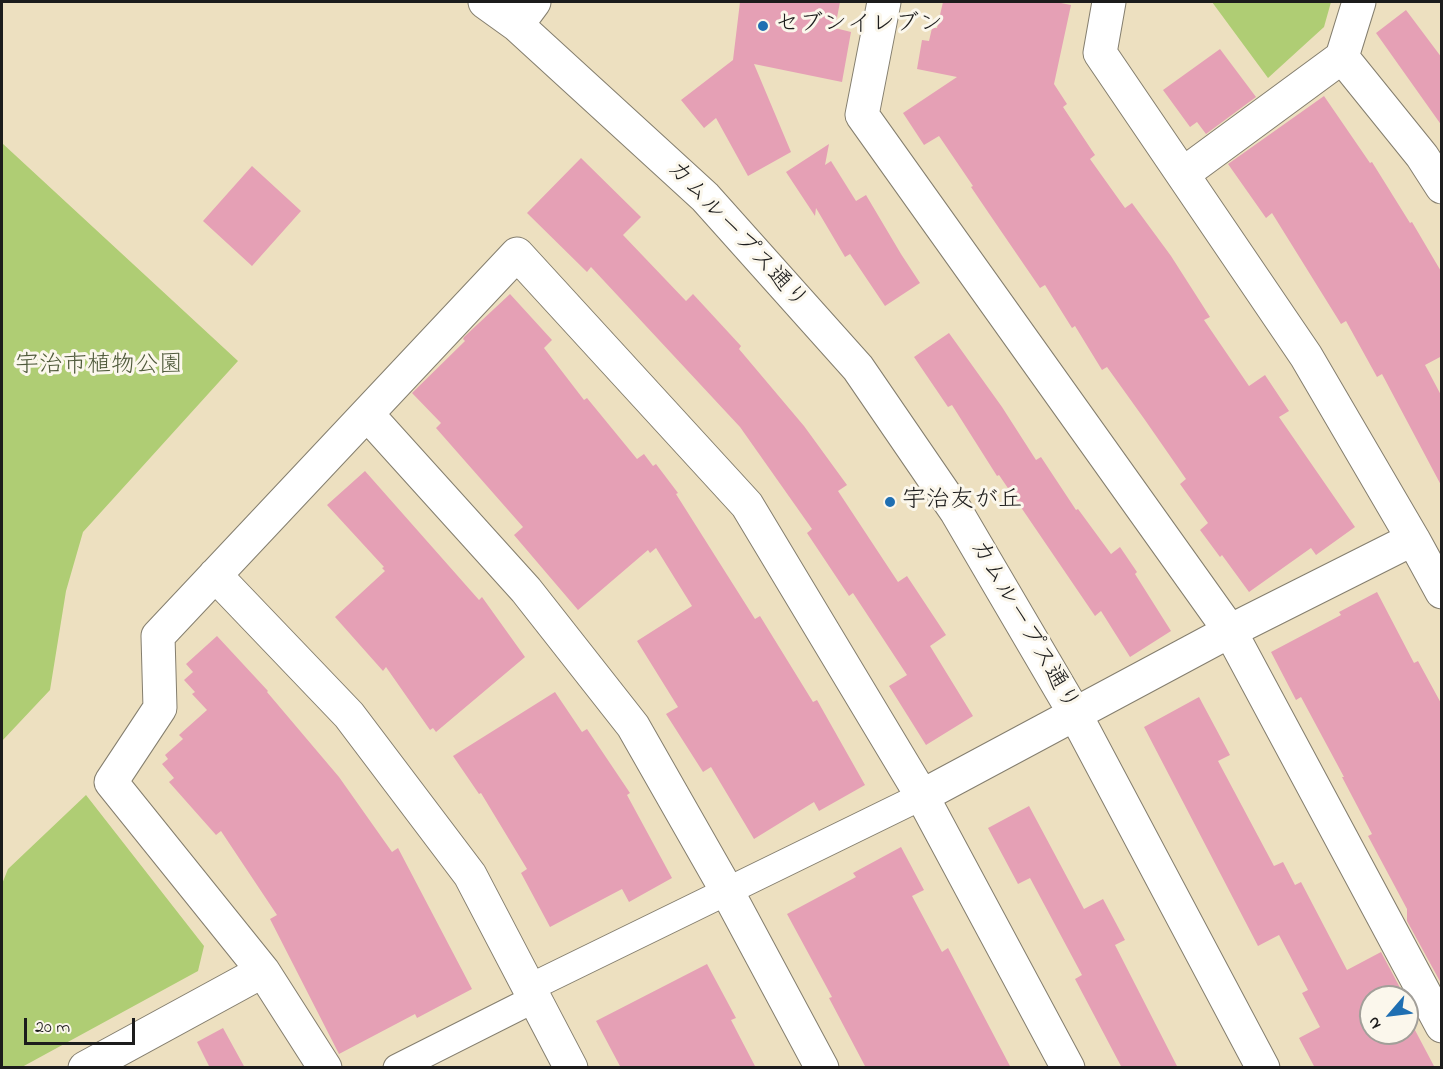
<!DOCTYPE html>
<meta charset="utf-8">
<style>
body{margin:0}
#map{position:relative;width:1443px;height:1069px;overflow:hidden;background:#ede0c0;font-family:"Indie Flower",sans-serif}
canvas{display:block}
.frame{position:absolute;inset:0;border:3px solid #1c1c1c;pointer-events:none}
.north{position:absolute;left:1359px;top:985px;width:60px;height:60px;box-sizing:border-box;background:#fbf7ec;border:2px solid #a29f99;border-radius:50%;rotate:242deg;font-size:16px;font-weight:700;line-height:24px;text-align:center;color:#1c1c1c}
.north::after{content:'';display:block;margin:auto;width:21px;height:27px;background:#1f6fb2;clip-path:polygon(50% 0,100% 100%,50% 72%,0 100%)}
.scale{position:absolute;left:24px;top:1018px;width:111px;height:27px;box-sizing:border-box;border:3px solid #1c1c1c;border-top:0;padding-left:8px;font-size:18px;line-height:21px;white-space:nowrap;color:#1c1c1c;-webkit-text-stroke:4px #fbf7ec;paint-order:stroke}
</style>
<div id="map">
<canvas width="1443" height="1069"></canvas>
<div class="frame"></div>
<div class="north">N</div>
<div class="scale">20 m</div>
</div>
<script>
const ctx = document.querySelector('canvas').getContext('2d');
ctx.lineJoin = 'round';
function paint(path, color) { ctx.fillStyle = color; ctx.fill(path, 'evenodd'); }
const poly = rows => new Path2D(rows.map(r => 'M' + r).join(''));
function strokePath(path, color, width, dash) { ctx.strokeStyle = color; ctx.lineWidth = width; ctx.lineCap = dash ? 'butt' : 'round'; ctx.setLineDash(dash || []); ctx.stroke(path); }
function drawText(font, color, halo, rows, align = 'center') {
  ctx.font = font + ' "Indie Flower","Klee One",sans-serif'; ctx.lineWidth = 6; ctx.setLineDash([]); ctx.textBaseline = 'middle'; ctx.strokeStyle = halo; ctx.fillStyle = color; for (const [text, x, y, turn = 0] of rows) {
    ctx.save(); ctx.translate(x, y); ctx.rotate((+turn || 0) * Math.PI / 180); ctx.textAlign = isNaN(turn) ? turn : align; if (halo) ctx.strokeText(text, 0, 0); ctx.fillText(text, 0, 0); ctx.restore();
  }
}
paint(poly([
 [1212,2,1331,2,1324,27,1268,78],
 [2,143,238,361,83,532,66,591,50,690,2,741],
 [86,795,204,946,198,971,22,1067,2,1067,2,884,8,869]
]), '#afcd74');
paint(poly([
 [740,2,840,2,835,28,851,32,842,82,754,64,791,152,748,176,716,118,704,128,681,100,733,60],
 [943,2,1056,2,1071,5,1054,84,1067,104,1063,107,1095,155,1090,159,1125,208,1132,203,1171,256,1210,317,1204,320,1249,386,1265,375,1289,411,1279,417,1355,527,1316,555,1311,548,1249,592,1222,555,1220,557,1200,530,1208,523,1180,484,1186,479,1145,420,1107,367,1102,370,1075,326,1072,328,1045,285,1040,288,990,215,971,187,973,186,939,136,924,145,903,113,957,77,917,69,922,40,929,41,932,28,937,28],
 [1406,10,1442,58,1442,126,1376,33],
 [1220,49,1256,97,1206,134,1197,122,1190,127,1163,90],
 [1324,96,1370,163,1372,162,1410,223,1412,222,1442,273,1442,356,1425,365,1442,397,1442,487,1382,374,1377,377,1346,321,1341,324,1272,213,1266,218,1228,164],
 [829,144,825,165,831,161,856,201,866,195,901,254,920,283,885,306,850,254,845,257,816,208,815,216,786,172],
 [581,158,641,217,623,235,686,301,693,294,741,346,739,349,804,426,847,485,838,491,898,582,907,576,946,635,930,646,973,716,926,745,889,686,907,675,853,593,849,596,807,533,812,529,740,427,591,267,587,272,527,213],
 [252,166,301,211,252,266,203,221],
 [510,294,552,340,544,348,584,400,587,398,637,459,644,454,653,466,656,464,678,493,676,494,755,619,760,616,813,702,817,700,865,785,819,811,814,802,754,839,711,767,703,772,666,714,678,707,637,641,692,606,656,548,650,553,648,550,578,610,514,535,523,527,436,428,441,423,412,393,465,341,463,339,464,337],
 [949,333,1002,407,1036,460,1041,457,1076,510,1078,509,1111,554,1120,547,1137,572,1135,574,1171,631,1130,657,1101,611,1095,616,999,475,997,476,952,405,948,407,914,357],
 [365,471,479,600,482,597,525,657,436,732,433,728,430,730,386,667,383,671,335,617,385,571,382,568,384,567,327,505],
 [1377,592,1414,663,1418,661,1442,705,1442,985,1407,921,1407,909,1368,836,1372,834,1342,777,1344,777,1301,697,1296,700,1271,652,1341,615,1339,612],
 [217,636,268,691,267,692,339,777,392,852,398,848,472,989,417,1018,415,1014,339,1054,270,919,277,915,221,831,216,835,169,782,174,778,162,764,168,759,165,755,183,739,179,735,207,710,192,694,195,692,184,680,193,672,186,664],
 [555,692,582,732,587,729,630,793,627,795,672,878,629,902,622,889,550,927,521,873,527,869,481,793,479,794,453,756],
 [1199,697,1230,755,1218,761,1274,866,1283,862,1295,885,1301,882,1347,970,1381,952,1405,997,1371,997,1371,1033,1407,1033,1407,1015,1435,1068,1315,1068,1299,1038,1320,1027,1302,993,1308,990,1279,935,1258,946,1144,727],
 [1029,806,1084,909,1103,899,1125,940,1115,945,1178,1068,1122,1068,1075,979,1082,975,1030,878,1018,884,988,828],
 [901,847,924,890,912,896,942,952,948,948,1011,1068,866,1068,829,998,832,997,787,914,856,877,853,873],
 [707,964,736,1018,731,1020,756,1068,621,1068,596,1021],
 [223,1028,245,1068,210,1068,197,1042]
]), '#e5a0b5');
const pedestrian = poly([
 [529,988,922,796],
 [397,1068,534,999]
]);
const minor = poly([
 [884,2,862,115,1230,631,1442,1026],
 [1109,2,1100,53,1306,356,1413,539,1442,592],
 [1342,57,1422,156,1442,187],
 [1183,174,1342,57,1359,2],
 [367,414,526,590,633,726,727,891,822,1068],
 [215,575,349,715,470,875,571,1068],
 [922,796,1230,631,1413,539],
 [85,1068,263,971],
 [325,1068,263,971,111,782,160,708,158,636,517,254,747,505,922,796,1068,1068]
]);
const tertiary = poly([
 [485,2,517,25,705,197,858,368,956,511,1075,714,1263,1068],
 [517,25,534,2]
]);
strokePath(pedestrian, '#847e6e', 29);
strokePath(minor, '#847e6e', 35);
strokePath(tertiary, '#847e6e', 35);
strokePath(pedestrian, '#fff', 27);
strokePath(minor, '#fff', 33);
strokePath(tertiary, '#fff', 33);
for (const [x, y, r, color] of [
 [763,26,6,"#1f6fb2"],
 [890,502,6,"#1f6fb2"]
]) { const dot = new Path2D(); dot.arc(x, y, r, 0, 2 * Math.PI); ctx.fillStyle = color; ctx.fill(dot); strokePath(dot, '#fbf7ec', 2); }
drawText('24px', '#1c1c1c', '#fbf7ec', [
 ["セブンイレブン",775,26],
 ["宇治友が丘",902,502]
], 'left');
drawText('24px', '#1c1c1c', '#fbf7ec', [
 ["カムループス通り",736,236,47],
 ["カムループス通り",1023,626,60]
]);
drawText('24px', '#4f5a3b', '#fbf7ec', [
 ["宇治市植物公園",99,367]
]);
</script>
